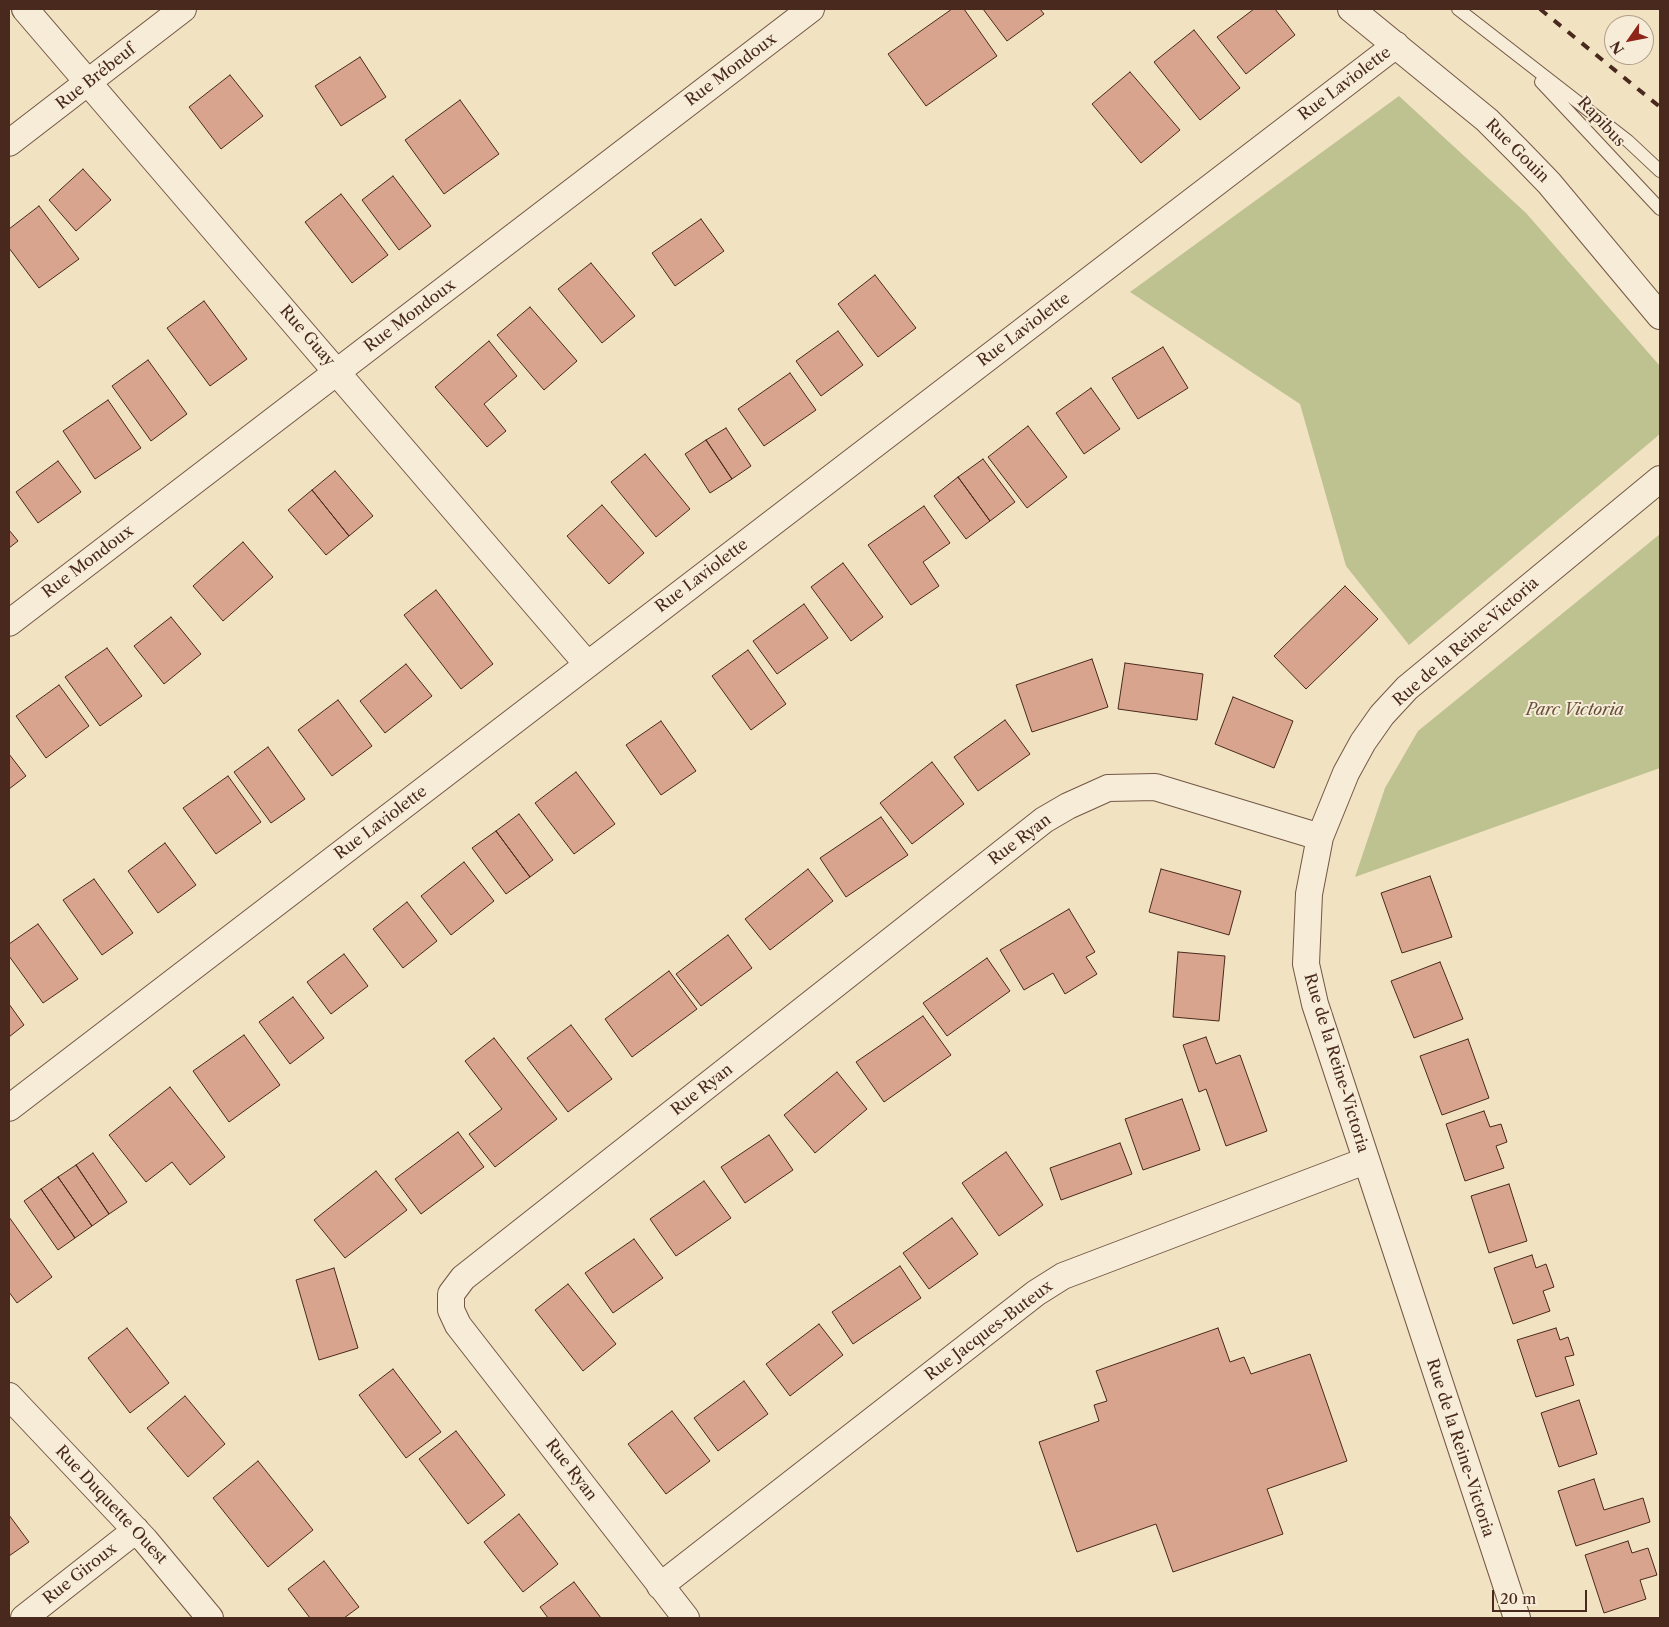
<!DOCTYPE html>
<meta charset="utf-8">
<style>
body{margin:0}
#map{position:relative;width:1669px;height:1627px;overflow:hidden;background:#f1e2c1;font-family:"Libre Caslon Text",serif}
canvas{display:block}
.frame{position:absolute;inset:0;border:10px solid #49291d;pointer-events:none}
.north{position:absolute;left:1604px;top:15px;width:50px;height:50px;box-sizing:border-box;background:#f6ecd7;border:1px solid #b19e8d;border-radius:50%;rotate:237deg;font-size:14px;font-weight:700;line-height:20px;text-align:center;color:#49291d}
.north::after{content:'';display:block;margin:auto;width:18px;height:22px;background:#8f2418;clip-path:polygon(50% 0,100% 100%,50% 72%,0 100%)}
.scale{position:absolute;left:1492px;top:1590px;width:95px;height:22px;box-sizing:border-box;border:2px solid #49291d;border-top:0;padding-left:6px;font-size:15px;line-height:18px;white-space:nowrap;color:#49291d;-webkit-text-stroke:4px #f6ecd7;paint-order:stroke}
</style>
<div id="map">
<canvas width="1669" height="1627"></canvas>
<div class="frame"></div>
<div class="north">N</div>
<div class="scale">20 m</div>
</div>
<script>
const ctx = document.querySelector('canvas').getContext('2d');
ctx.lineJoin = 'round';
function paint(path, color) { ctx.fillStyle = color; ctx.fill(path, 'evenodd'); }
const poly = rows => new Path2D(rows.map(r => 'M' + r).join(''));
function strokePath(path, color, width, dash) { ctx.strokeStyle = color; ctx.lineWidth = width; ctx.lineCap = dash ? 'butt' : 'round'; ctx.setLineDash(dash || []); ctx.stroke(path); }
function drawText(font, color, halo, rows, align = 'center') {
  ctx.font = font + ' "Libre Caslon Text",serif'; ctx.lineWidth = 4; ctx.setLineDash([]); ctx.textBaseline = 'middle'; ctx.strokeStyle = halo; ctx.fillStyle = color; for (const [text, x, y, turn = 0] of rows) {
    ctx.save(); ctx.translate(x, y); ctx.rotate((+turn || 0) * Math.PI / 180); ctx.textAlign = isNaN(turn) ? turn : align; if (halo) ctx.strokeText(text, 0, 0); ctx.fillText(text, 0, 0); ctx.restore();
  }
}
paint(poly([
 [1399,96,1526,213,1660,366,1660,434,1409,645,1346,566,1300,404,1130,292],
 [1660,534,1660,768,1355,877,1385,788,1418,731]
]), '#bec290');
const building = poly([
 [952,9,964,9,997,56,926,106,888,54,952,9],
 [983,9,1040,9,1044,14,1007,41,983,9],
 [1254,9,1275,9,1295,35,1246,74,1217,37,1254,9],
 [1194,30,1240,88,1200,120,1154,62,1194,30],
 [360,57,386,97,341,126,315,86,360,57],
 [1130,72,1180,130,1141,163,1092,104,1130,72],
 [230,75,263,116,221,149,189,107,230,75],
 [460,100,499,154,444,194,405,140,460,100],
 [83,169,111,200,76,231,49,200,83,169],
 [393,176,431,226,399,250,362,200,393,176],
 [341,194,388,255,352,283,305,222,341,194],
 [39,206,79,259,39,288,9,248,9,229,39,206],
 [701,219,724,251,675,286,652,253,701,219],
 [591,263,635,316,602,343,558,289,591,263],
 [875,275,916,328,878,357,838,304,875,275],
 [204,301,247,359,210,386,167,328,204,301],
 [530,307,577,361,544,390,497,335,530,307],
 [838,331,863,365,821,396,796,361,838,331],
 [489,341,517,376,484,404,506,431,487,447,435,387,489,341],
 [1163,347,1188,388,1138,419,1112,378,1163,347],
 [148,360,187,414,151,441,112,386,148,360],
 [790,373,816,410,764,446,738,409,790,373],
 [1091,388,1120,429,1084,454,1056,413,1091,388],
 [108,400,141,448,95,479,63,431,108,400],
 [1028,426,1067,477,1027,508,988,457,1028,426],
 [726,428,751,466,732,479,706,440,726,428],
 [706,440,732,479,710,493,685,454,706,440],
 [645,454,690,509,656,537,611,482,645,454],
 [983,459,1015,502,990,521,958,477,983,459],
 [58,461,81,492,38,523,16,492,58,461],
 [335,471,373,516,349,536,312,490,335,471],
 [958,477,990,521,966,539,934,496,958,477],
 [312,490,349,536,326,555,288,510,312,490],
 [602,505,644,553,609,584,567,536,602,505],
 [924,506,950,543,923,562,939,586,911,605,868,545,924,506],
 [9,530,18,541,9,548,9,530],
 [243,542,273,577,223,621,193,586,243,542],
 [843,563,883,617,851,641,811,587,843,563],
 [1345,586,1378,619,1306,689,1274,656,1345,586],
 [436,590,493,664,461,689,404,615,436,590],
 [804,604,828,638,777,674,753,641,804,604],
 [171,617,201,654,164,684,134,646,171,617],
 [107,648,142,696,100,726,65,677,107,648],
 [748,650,786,704,751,730,712,676,748,650],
 [1092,659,1108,707,1032,732,1016,685,1092,659],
 [1125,663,1203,674,1197,720,1118,709,1125,663],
 [406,664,432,696,385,733,360,701,406,664],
 [59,685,89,726,46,758,16,716,59,685],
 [1233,697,1293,721,1274,768,1215,744,1233,697],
 [338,700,372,746,332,776,298,730,338,700],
 [1005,720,1030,754,978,791,954,757,1005,720],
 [661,721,696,771,661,795,626,745,661,721],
 [268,747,305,799,271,823,234,772,268,747],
 [9,754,26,776,9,789,9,754],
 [932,762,964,804,912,844,880,803,932,762],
 [576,772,615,824,574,854,535,803,576,772],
 [228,776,261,822,216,854,183,808,228,776],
 [519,814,553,860,530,877,496,831,519,814],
 [881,817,908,855,846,897,820,858,881,817],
 [496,831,530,877,506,894,472,848,496,831],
 [165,843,196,885,158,913,128,871,165,843],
 [464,862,494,901,451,935,421,896,464,862],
 [808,869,833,901,770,950,745,919,808,869],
 [1161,869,1241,891,1229,935,1149,912,1161,869],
 [1430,876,1452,937,1402,953,1381,893,1430,876],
 [94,879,133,933,102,955,63,900,94,879],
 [407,902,437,941,403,968,373,929,407,902],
 [1069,909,1095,952,1086,957,1097,974,1065,994,1053,973,1024,990,1000,950,1069,909],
 [38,924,78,979,43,1003,9,956,9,944,38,924],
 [728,935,752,968,701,1006,676,974,728,935],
 [1178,952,1225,956,1219,1021,1173,1017,1178,952],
 [344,954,368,986,331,1014,307,982,344,954],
 [987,958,1010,991,947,1036,923,1003,987,958],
 [1440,962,1463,1019,1414,1038,1391,981,1440,962],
 [669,971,697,1009,632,1057,605,1019,669,971],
 [293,997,324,1038,290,1064,259,1022,293,997],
 [9,1004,24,1025,9,1037,9,1004],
 [923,1016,951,1055,884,1102,856,1062,923,1016],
 [571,1025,612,1079,568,1112,527,1058,571,1025],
 [244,1035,280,1085,229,1122,193,1071,244,1035],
 [1206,1037,1216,1064,1240,1055,1267,1131,1226,1146,1206,1089,1199,1092,1183,1045,1206,1037],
 [494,1038,557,1119,495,1167,469,1134,502,1109,465,1061,494,1038],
 [1468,1039,1489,1098,1442,1115,1420,1056,1468,1039],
 [837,1072,867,1109,815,1153,784,1115,837,1072],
 [170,1087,225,1157,190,1185,172,1162,146,1182,109,1135,170,1087],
 [1182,1099,1200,1150,1143,1170,1125,1119,1182,1099],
 [1484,1111,1490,1127,1501,1124,1507,1142,1496,1146,1504,1168,1465,1181,1446,1124,1484,1111],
 [458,1132,484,1167,421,1214,395,1179,458,1132],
 [769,1135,793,1170,745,1203,721,1167,769,1135],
 [1120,1143,1132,1174,1061,1200,1050,1168,1120,1143],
 [1006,1152,1043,1205,999,1236,962,1183,1006,1152],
 [93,1153,127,1202,109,1214,76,1165,93,1153],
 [76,1165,109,1214,92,1226,58,1177,76,1165],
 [376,1171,407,1210,345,1258,314,1220,376,1171],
 [58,1177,92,1226,75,1238,41,1189,58,1177],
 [704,1181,731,1218,676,1256,650,1219,704,1181],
 [1509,1184,1527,1241,1489,1253,1471,1196,1509,1184],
 [41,1189,75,1238,58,1250,24,1201,41,1189],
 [9,1217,52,1277,17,1303,9,1292,9,1217],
 [952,1218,978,1254,929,1289,903,1253,952,1218],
 [634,1239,663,1278,613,1313,585,1273,634,1239],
 [1532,1255,1536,1268,1546,1264,1554,1287,1543,1291,1550,1311,1513,1324,1494,1268,1532,1255],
 [900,1266,921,1298,853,1344,832,1312,900,1266],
 [334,1268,358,1348,319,1360,296,1280,334,1268],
 [568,1284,616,1344,583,1371,535,1310,568,1284],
 [819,1324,843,1355,790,1396,766,1364,819,1324],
 [127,1328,169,1383,130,1413,88,1358,127,1328],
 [1218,1328,1230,1362,1244,1357,1251,1374,1310,1354,1347,1461,1267,1489,1283,1534,1173,1572,1156,1524,1077,1552,1039,1442,1099,1421,1094,1405,1107,1401,1096,1371,1218,1328],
 [1556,1328,1560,1340,1568,1337,1574,1355,1565,1357,1574,1385,1536,1397,1517,1340,1556,1328],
 [393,1369,441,1432,406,1458,359,1395,393,1369],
 [744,1381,768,1414,718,1451,694,1418,744,1381],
 [185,1396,225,1444,188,1477,147,1428,185,1396],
 [1579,1400,1597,1454,1559,1467,1541,1413,1579,1400],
 [672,1411,710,1461,666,1494,628,1444,672,1411],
 [456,1431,505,1495,468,1524,419,1459,456,1431],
 [258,1461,313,1530,268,1567,213,1498,258,1461],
 [1594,1479,1604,1510,1643,1498,1650,1522,1576,1546,1558,1491,1594,1479],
 [519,1514,558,1564,523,1592,484,1542,519,1514],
 [9,1515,29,1542,9,1556,9,1515],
 [1628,1541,1632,1553,1648,1548,1657,1575,1640,1580,1646,1599,1604,1613,1585,1555,1628,1541],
 [324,1561,359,1607,344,1618,310,1618,288,1589,324,1561],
 [574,1582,601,1618,548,1618,540,1607,574,1582]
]);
paint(building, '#d9a48d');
strokePath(building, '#49291d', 1);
const lane = poly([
 [1458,9,1628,141,1660,171],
 [1541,82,1660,209]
]);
const street = poly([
 [25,9,587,664],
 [1351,9,1487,120,1518,151,1549,183,1660,316],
 [9,143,183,9],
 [9,623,811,9],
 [9,1108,1396,45],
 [9,1396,145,1540,210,1618],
 [660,1586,1036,1293,1063,1276,1365,1161],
 [24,1618,136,1530],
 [686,1618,458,1325,451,1310,451,1294,463,1278,1044,820,1068,806,1108,788,1155,787,1320,837],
 [1517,1618,1315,1004,1306,964,1309,894,1320,837,1346,773,1363,742,1382,715,1407,688,1660,479]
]);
strokePath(lane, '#735746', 14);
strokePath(street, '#735746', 28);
strokePath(lane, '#f6ecd7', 12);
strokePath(street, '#f6ecd7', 26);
strokePath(poly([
 [1540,9,1660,107]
]), '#49291d', 4, [9, 9]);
drawText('16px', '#49291d', '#f6ecd7', [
 ["Rue Mondoux",731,70,-37],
 ["Rue Brébeuf",96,77,-38],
 ["Rue Laviolette",1345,84,-37],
 ["Rapibus",1601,122,47],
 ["Rue Gouin",1517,151,45],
 ["Rue Mondoux",410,316,-37],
 ["Rue Laviolette",1024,330,-37],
 ["Rue Guay",307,336,49],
 ["Rue Mondoux",88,562,-37],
 ["Rue Laviolette",702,576,-37],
 ["Rue de la Reine-Victoria",1466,642,-41],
 ["Rue Laviolette",381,823,-37],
 ["Rue Ryan",1020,840,-37],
 ["Rue de la Reine-Victoria",1336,1063,73],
 ["Rue Ryan",702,1090,-38],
 ["Rue Jacques-Buteux",989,1331,-37],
 ["Rue de la Reine-Victoria",1460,1448,72],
 ["Rue Ryan",571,1470,52],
 ["Rue Duquette Ouest",111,1505,47],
 ["Rue Giroux",80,1574,-38]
]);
drawText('italic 16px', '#664f3a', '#f6ecd7', [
 ["Parc Victoria",1575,710]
]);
</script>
